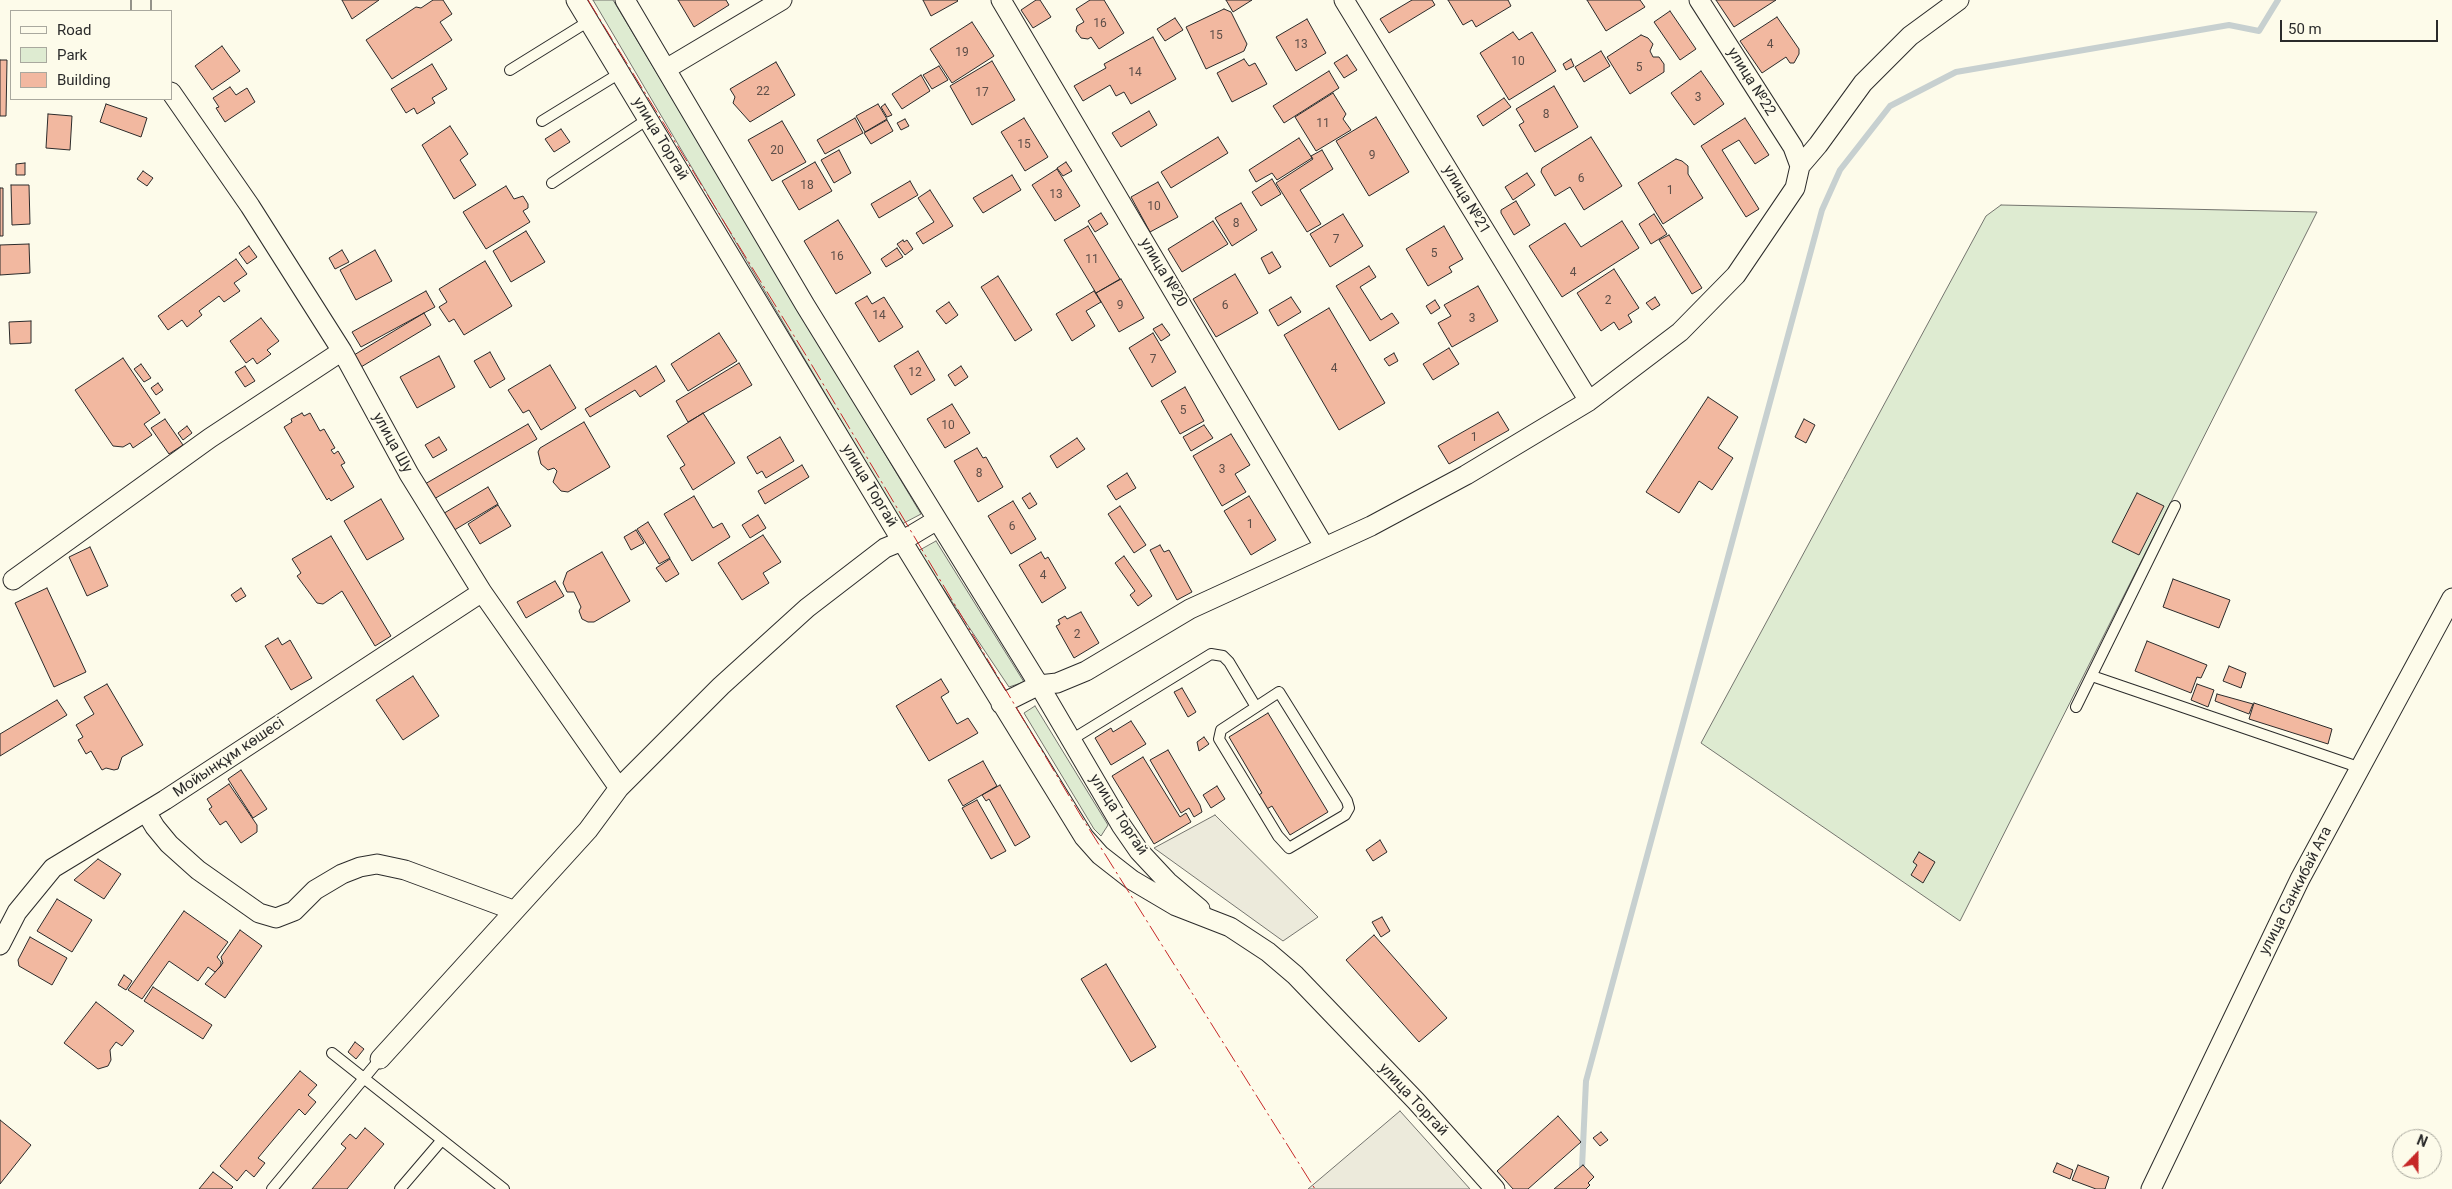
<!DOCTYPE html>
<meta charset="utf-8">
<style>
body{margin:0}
#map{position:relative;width:2452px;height:1189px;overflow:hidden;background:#fdfbea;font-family:Roboto,sans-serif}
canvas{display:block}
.legend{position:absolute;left:10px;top:10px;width:162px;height:90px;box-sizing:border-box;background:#fdfbea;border:1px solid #a9a89e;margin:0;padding:6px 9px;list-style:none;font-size:15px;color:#2b2b2b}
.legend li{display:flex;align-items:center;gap:10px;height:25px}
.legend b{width:25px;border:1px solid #a9a89e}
.north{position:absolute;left:2392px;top:1129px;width:50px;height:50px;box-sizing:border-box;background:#fdfbea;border:1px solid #a9a89e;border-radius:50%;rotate:22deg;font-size:14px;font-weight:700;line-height:20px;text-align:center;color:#2b2b2b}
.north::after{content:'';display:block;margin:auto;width:18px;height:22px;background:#c62828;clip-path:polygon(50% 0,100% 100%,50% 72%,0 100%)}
.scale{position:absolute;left:2280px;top:20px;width:158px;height:22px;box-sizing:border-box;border:2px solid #2b2b2b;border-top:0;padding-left:6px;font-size:15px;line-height:18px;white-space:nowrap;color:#2b2b2b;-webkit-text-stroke:4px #fdfbea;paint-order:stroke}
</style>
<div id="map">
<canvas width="2452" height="1189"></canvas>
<ul class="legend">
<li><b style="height:6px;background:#fdfbea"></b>Road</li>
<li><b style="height:14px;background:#deebd1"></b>Park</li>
<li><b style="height:14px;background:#f2b8a0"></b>Building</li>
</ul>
<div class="north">N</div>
<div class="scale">50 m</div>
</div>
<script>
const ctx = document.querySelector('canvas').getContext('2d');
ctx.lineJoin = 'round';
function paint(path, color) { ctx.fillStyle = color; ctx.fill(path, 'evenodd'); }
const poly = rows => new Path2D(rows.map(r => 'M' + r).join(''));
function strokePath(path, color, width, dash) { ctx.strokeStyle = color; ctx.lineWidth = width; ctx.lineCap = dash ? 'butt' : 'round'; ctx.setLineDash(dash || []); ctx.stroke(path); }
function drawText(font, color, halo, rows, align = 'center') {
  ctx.font = font + ' Roboto,sans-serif'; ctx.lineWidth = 4; ctx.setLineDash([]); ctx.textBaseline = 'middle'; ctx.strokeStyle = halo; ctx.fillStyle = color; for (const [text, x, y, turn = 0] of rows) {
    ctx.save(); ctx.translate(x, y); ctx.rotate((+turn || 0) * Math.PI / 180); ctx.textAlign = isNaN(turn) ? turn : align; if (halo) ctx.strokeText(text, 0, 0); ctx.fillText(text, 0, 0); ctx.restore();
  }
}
const green = poly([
 [593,0,613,0,921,514,902,524,593,0],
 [2001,205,2317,212,1960,921,1701,743,1986,216,2001,205],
 [936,541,1024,682,1009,687,918,551,936,541],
 [1035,706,1108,825,1101,836,1094,829,1024,713,1035,706]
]);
paint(green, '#deebd1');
strokePath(green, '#74746e', 1);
const parking = poly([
 [1215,815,1318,917,1283,941,1154,848,1215,815],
 [1400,1111,1470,1189,1308,1189,1400,1111]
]);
paint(parking, '#eceadb');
strokePath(parking, '#74746e', 1);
strokePath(poly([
 [1581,1189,1586,1081,1822,210,1840,170,1890,106,1956,72,2229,25,2259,31,2278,0]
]), '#c7d0d0', 6);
const building = poly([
 [342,0,379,0,352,19,342,0],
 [433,0,443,0,452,14,440,22,452,40,392,79,366,40,416,7,421,8,433,0],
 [678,0,726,0,729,5,694,27,678,0],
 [923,0,957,0,958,1,931,16,923,0],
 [1036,0,1040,0,1051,17,1033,28,1021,10,1036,0],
 [1090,0,1104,0,1124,33,1099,49,1091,37,1088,39,1081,38,1076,31,1077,26,1084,22,1076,9,1090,0],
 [1226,0,1252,0,1233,12,1226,0],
 [1412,0,1432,0,1435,5,1389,33,1380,19,1412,0],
 [1448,0,1508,0,1511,6,1476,27,1472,20,1463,25,1448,0],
 [1587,0,1640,0,1645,7,1606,31,1587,0],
 [1716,0,1776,0,1734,27,1716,0],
 [1224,9,1231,12,1247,44,1244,51,1206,69,1186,27,1224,9],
 [1670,11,1696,49,1680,60,1654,22,1670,11],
 [1777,17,1799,49,1799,54,1794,63,1790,63,1786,57,1762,73,1740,41,1777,17],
 [1175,18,1183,30,1165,41,1157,29,1175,18],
 [1307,19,1326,53,1296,71,1276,37,1307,19],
 [972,22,994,56,952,83,930,49,972,22],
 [1513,32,1519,40,1532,32,1556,71,1509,100,1480,53,1513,32],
 [1641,35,1648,38,1653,44,1650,51,1653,57,1659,57,1664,64,1664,72,1630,94,1607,57,1641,35],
 [1153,37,1176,79,1131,104,1124,92,1116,96,1110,85,1083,101,1074,86,1106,68,1104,64,1153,37],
 [222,46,240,71,212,90,195,66,222,46],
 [1601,51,1610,66,1584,82,1575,67,1601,51],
 [1347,55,1357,70,1344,78,1334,63,1347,55],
 [1244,59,1249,66,1255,63,1267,84,1232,102,1217,73,1244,59],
 [1571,59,1574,66,1566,70,1563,64,1571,59],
 [0,60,7,60,6,116,0,116,0,60],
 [992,61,1015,100,972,125,950,86,992,61],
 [776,62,795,95,750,122,733,103,735,97,730,89,776,62],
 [432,64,447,89,432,98,435,103,417,114,414,108,406,113,391,89,432,64],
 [939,66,948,80,932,89,923,75,939,66],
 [1329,71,1339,88,1284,123,1273,106,1329,71],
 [1701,71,1724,104,1694,125,1671,93,1701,71],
 [921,75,930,91,902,109,892,94,921,75],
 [1554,86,1578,127,1535,152,1519,125,1524,122,1516,109,1554,86],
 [230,87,236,95,247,88,255,102,225,122,216,108,219,107,213,98,230,87],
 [1333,93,1346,114,1343,119,1351,130,1316,151,1295,117,1333,93],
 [1504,98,1511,107,1483,126,1477,116,1504,98],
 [106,104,147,118,141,137,100,122,106,104],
 [878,104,887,119,865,132,856,116,878,104],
 [885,104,892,115,887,117,881,107,885,104],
 [1149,111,1157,125,1121,147,1112,133,1149,111],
 [48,114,72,116,70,150,46,148,48,114],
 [1376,117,1409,172,1369,196,1336,141,1376,117],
 [855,118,863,133,825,154,817,140,855,118],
 [1024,118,1048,157,1025,171,1001,132,1024,118],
 [1745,118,1769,155,1755,164,1739,140,1722,150,1759,209,1746,217,1701,146,1745,118],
 [905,119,909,126,901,130,897,123,905,119],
 [887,120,893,131,871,144,864,133,887,120],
 [782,121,806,162,772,181,748,140,782,121],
 [450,126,468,154,460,160,476,185,454,199,422,145,450,126],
 [561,129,570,142,554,152,545,139,561,129],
 [1218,137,1228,153,1171,188,1161,172,1218,137],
 [1591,137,1622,186,1584,210,1570,187,1555,196,1541,172,1542,168,1591,137],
 [1299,138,1312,158,1277,180,1272,173,1256,182,1249,170,1299,138],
 [839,150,851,173,834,183,821,160,839,150],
 [1322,150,1333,169,1300,190,1321,224,1307,232,1276,183,1313,159,1311,156,1322,150],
 [1676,159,1682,161,1688,166,1688,174,1703,198,1663,224,1638,183,1676,159],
 [815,162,832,191,799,210,782,181,815,162],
 [1066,162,1072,171,1063,176,1057,168,1066,162],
 [25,163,25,175,16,175,16,164,25,163],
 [1057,169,1080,206,1055,221,1032,185,1057,169],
 [143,171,153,178,147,186,137,179,143,171],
 [1527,173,1535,185,1513,200,1505,187,1527,173],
 [1012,175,1021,190,983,213,973,198,1012,175],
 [1272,179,1281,194,1261,206,1252,192,1272,179],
 [910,181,918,195,879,218,871,204,910,181],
 [1158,182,1178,217,1150,232,1131,197,1158,182],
 [11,185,29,185,30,224,12,225,11,185],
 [506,186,514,199,523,196,528,204,528,208,523,211,530,222,486,249,463,212,506,186],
 [0,188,3,188,3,236,0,236,0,188],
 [930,190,953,226,923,244,916,233,934,222,918,198,930,190],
 [1516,201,1530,225,1514,235,1501,213,1501,210,1516,201],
 [1241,203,1257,230,1232,246,1215,218,1241,203],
 [1101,213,1108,224,1095,232,1088,221,1101,213],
 [1343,214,1363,246,1330,267,1310,234,1343,214],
 [1654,214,1667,234,1651,244,1639,224,1654,214],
 [838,220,871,273,836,294,804,241,838,220],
 [1213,221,1228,244,1182,272,1168,249,1213,221],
 [1622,221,1639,248,1562,297,1529,246,1565,223,1581,247,1622,221],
 [1088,226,1120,279,1096,293,1064,240,1088,226],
 [1444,226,1463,259,1449,267,1452,272,1428,286,1406,249,1444,226],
 [526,231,545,262,511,282,493,251,526,231],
 [1669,235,1702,288,1692,294,1659,240,1669,235],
 [903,240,904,242,907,240,913,249,905,255,897,244,903,240],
 [29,244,30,273,0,275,0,245,29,244],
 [249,246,257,257,247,264,239,253,249,246],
 [897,248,903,257,886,267,881,259,897,248],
 [342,250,349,262,335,269,329,258,342,250],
 [375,250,392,281,356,300,340,270,375,250],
 [1272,252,1281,267,1269,274,1261,258,1272,252],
 [236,259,247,274,234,283,240,291,224,302,219,296,199,311,202,315,187,327,182,320,168,330,158,316,236,259],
 [485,261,512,306,464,335,454,319,449,322,439,307,447,302,439,289,485,261],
 [1369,266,1376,277,1360,287,1381,320,1392,313,1399,323,1370,341,1336,286,1369,266],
 [1614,269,1639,308,1628,315,1632,322,1619,330,1614,322,1601,331,1577,293,1614,269],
 [1235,274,1258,313,1216,337,1193,299,1235,274],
 [998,276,1032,330,1015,341,981,287,998,276],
 [1121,279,1144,318,1119,332,1096,293,1121,279],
 [1478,286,1498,321,1452,347,1438,323,1451,316,1444,305,1478,286],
 [426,291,435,307,361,347,352,332,426,291],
 [1094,291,1101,302,1086,311,1095,326,1072,341,1056,314,1094,291],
 [867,296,872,304,884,297,903,327,879,342,855,303,867,296],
 [1291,297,1301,312,1278,326,1269,310,1291,297],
 [1655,297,1660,305,1652,310,1646,303,1655,297],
 [1435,300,1440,308,1431,314,1426,306,1435,300],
 [949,302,958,315,946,324,936,311,949,302],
 [1329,308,1385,403,1339,430,1284,335,1329,308],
 [424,313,431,325,361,367,354,355,424,313],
 [261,318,279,341,267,350,271,354,257,364,253,358,246,363,230,341,261,318],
 [31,321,31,343,10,344,9,322,31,321],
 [1162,324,1170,335,1161,341,1153,329,1162,324],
 [719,333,737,361,688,391,671,364,719,333],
 [1153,333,1176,372,1152,387,1129,348,1153,333],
 [1449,348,1459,364,1433,380,1423,364,1449,348],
 [918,351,935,380,911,395,894,366,918,351],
 [490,352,505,379,490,388,474,361,490,352],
 [1394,353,1398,361,1389,366,1384,359,1394,353],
 [439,356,455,387,417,408,400,377,439,356],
 [123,358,160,413,144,424,152,435,133,448,130,443,123,447,113,446,75,390,123,358],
 [739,363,752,385,688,422,676,401,739,363],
 [141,364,151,378,144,382,134,369,141,364],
 [550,365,576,408,541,430,529,410,523,413,508,390,550,365],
 [245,366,255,381,245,387,235,372,245,366],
 [656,366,665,381,640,397,635,390,590,417,585,409,656,366],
 [961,366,968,377,955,386,948,375,961,366],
 [158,383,163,390,156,395,151,388,158,383],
 [1185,387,1204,421,1180,434,1161,401,1185,387],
 [1708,397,1738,417,1718,448,1733,458,1712,490,1699,481,1679,513,1646,492,1708,397],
 [952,404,970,433,945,448,927,419,952,404],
 [1498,412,1509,430,1449,464,1438,446,1498,412],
 [302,413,304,416,310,413,320,431,324,429,335,448,331,450,334,454,338,451,345,463,341,465,354,487,331,501,329,498,327,500,284,427,292,422,291,419,302,413],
 [703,413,735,463,693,490,680,468,685,465,667,436,703,413],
 [165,419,183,445,169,454,151,428,165,419],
 [1804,419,1815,425,1806,443,1795,437,1804,419],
 [584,422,610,467,568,492,561,491,553,482,557,471,554,468,548,470,541,464,538,452,540,448,584,422],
 [528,424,537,439,434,499,425,484,528,424],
 [1204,425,1213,438,1191,451,1183,437,1204,425],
 [187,426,192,433,183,440,178,433,187,426],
 [1231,434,1250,465,1235,474,1246,492,1222,506,1193,456,1231,434],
 [439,437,447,450,433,458,425,445,439,437],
 [780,437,794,461,766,478,762,471,757,474,747,457,780,437],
 [1077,438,1085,449,1057,468,1050,456,1077,438],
 [977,448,983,458,986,457,1003,487,978,502,954,461,977,448],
 [802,465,809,477,765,504,758,491,802,465],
 [1127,473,1136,488,1116,500,1107,486,1127,473],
 [488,487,498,504,451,532,441,515,488,487],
 [1030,493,1037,504,1029,509,1022,498,1030,493],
 [2137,493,2164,506,2139,555,2112,542,2137,493],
 [694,496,713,528,722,523,730,537,692,561,664,514,694,496],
 [1249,496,1276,540,1251,555,1224,511,1249,496],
 [381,499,404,539,367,560,344,521,381,499],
 [1013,501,1036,539,1011,554,988,516,1013,501],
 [498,505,511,526,480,544,468,524,498,505],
 [1120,506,1146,545,1134,553,1108,514,1120,506],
 [758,515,766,528,750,538,742,525,758,515],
 [648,522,670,558,659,564,637,529,648,522],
 [636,530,644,543,631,550,624,537,636,530],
 [763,535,781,562,763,573,769,583,742,600,718,563,763,535],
 [331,536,391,636,375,646,342,591,323,604,317,603,297,576,301,573,292,559,331,536],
 [1160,545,1164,552,1169,550,1192,592,1177,600,1150,550,1160,545],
 [90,547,108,586,87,596,69,557,90,547],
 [602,552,630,601,594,622,588,622,582,619,579,611,581,607,574,592,567,592,563,583,567,572,602,552],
 [1041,552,1045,559,1048,557,1066,588,1042,603,1019,565,1041,552],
 [1124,556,1152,596,1138,606,1130,595,1135,591,1115,563,1124,556],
 [670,559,679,574,666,582,656,568,670,559],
 [2173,579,2230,600,2219,628,2163,607,2173,579],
 [555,581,564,596,526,618,517,602,555,581],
 [47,588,86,672,54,687,15,603,47,588],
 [241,588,246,596,236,602,231,595,241,588],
 [1081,612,1099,643,1074,658,1056,626,1060,624,1058,620,1065,616,1067,619,1081,612],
 [278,638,282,645,290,640,312,678,291,690,265,646,278,638],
 [2147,641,2207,665,2201,678,2197,677,2191,693,2135,671,2147,641],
 [2229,666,2246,673,2241,688,2223,681,2229,666],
 [413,676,439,716,403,740,376,700,413,676],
 [941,679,949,692,941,697,957,724,968,718,978,733,929,761,896,706,941,679],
 [107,684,143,745,122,757,118,769,114,770,106,768,102,770,91,751,86,754,78,740,83,737,76,725,94,714,84,697,107,684],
 [2197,684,2214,690,2208,707,2191,700,2197,684],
 [1182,688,1196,712,1188,717,1174,692,1182,688],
 [2217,694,2253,704,2249,714,2215,701,2217,694],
 [57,700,67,715,0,756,0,734,57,700],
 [2254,703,2332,729,2328,744,2249,719,2254,703],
 [1268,713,1328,812,1290,835,1272,806,1265,810,1257,796,1262,793,1229,737,1268,713],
 [1131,721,1146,744,1111,765,1095,738,1111,728,1113,732,1131,721],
 [1204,737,1209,744,1199,751,1197,742,1204,737],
 [1168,750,1200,805,1202,812,1194,817,1189,808,1181,813,1150,760,1168,750],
 [1143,757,1180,817,1186,813,1191,822,1154,844,1112,776,1143,757],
 [983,761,997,786,963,806,948,780,983,761],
 [241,770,267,809,253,818,228,779,241,770],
 [229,784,257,825,257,832,241,843,226,821,220,825,209,809,212,807,207,799,229,784],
 [1000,785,1030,837,1015,846,989,799,986,801,982,795,1000,785],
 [1217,786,1225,799,1211,808,1203,795,1217,786],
 [977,800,1006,851,991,859,962,808,977,800],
 [1380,840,1387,852,1373,861,1366,850,1380,840],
 [1919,852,1935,862,1923,883,1911,875,1917,865,1913,862,1919,852],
 [98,859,121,874,104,899,74,880,98,859],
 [57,899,92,920,72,952,37,931,57,899],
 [184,911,228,942,217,957,221,962,221,966,215,972,208,967,198,981,169,961,142,999,128,990,184,911],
 [1382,917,1390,931,1381,937,1372,922,1382,917],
 [240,930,262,946,225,998,205,984,223,963,221,957,240,930],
 [1374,935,1447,1018,1419,1042,1346,960,1374,935],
 [30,937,67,958,52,985,19,966,18,960,30,937],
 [1106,964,1156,1047,1131,1062,1081,979,1106,964],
 [124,975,132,981,126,990,118,985,124,975],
 [153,987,212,1025,203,1039,144,1001,153,987],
 [96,1002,134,1031,122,1046,116,1042,110,1050,111,1060,108,1066,98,1069,64,1043,96,1002],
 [355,1042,364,1049,356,1059,348,1052,355,1042],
 [300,1071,317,1085,308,1095,316,1102,305,1115,299,1109,258,1158,265,1163,254,1177,246,1170,237,1181,220,1166,300,1071],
 [1558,1116,1581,1142,1528,1189,1513,1189,1497,1171,1558,1116],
 [0,1120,31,1145,0,1184,0,1120],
 [365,1128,384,1144,347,1189,312,1189,346,1148,341,1144,350,1134,356,1139,365,1128],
 [1601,1132,1608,1140,1600,1146,1593,1138,1601,1132],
 [2057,1163,2073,1170,2070,1179,2053,1172,2057,1163],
 [1583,1165,1594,1177,1588,1183,1590,1185,1586,1189,1554,1189,1583,1165],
 [2078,1165,2109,1177,2105,1189,2096,1189,2072,1180,2078,1165],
 [213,1172,233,1187,231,1189,199,1189,213,1172]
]);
paint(building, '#f2b8a0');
strokePath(building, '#2b2b2b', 1);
const service = poly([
 [510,70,589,21],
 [542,121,620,73],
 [552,183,648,119],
 [2092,676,2361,768],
 [1279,692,1347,801,1349,808,1345,815,1289,848,1278,836,1219,739,1221,730,1279,692],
 [2076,707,2175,506],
 [1071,740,1211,654,1223,656,1229,662,1256,707],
 [332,1053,504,1189],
 [272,1189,380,1059],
 [400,1189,441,1141]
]);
const minor = poly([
 [576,0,902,541,1084,837,1100,855,1132,880,1176,906,1230,927,1268,952,1295,975,1416,1101,1495,1189],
 [625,0,805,305,1039,685,1121,825,1139,851,1168,882,1200,909],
 [1001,0,1324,546],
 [1344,0,1589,401],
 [1699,0,1793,147,1800,166],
 [141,11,141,0],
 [666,69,782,0],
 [171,92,250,206,342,351,409,474,482,592,619,788],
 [13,580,210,438,342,351],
 [1001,704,1039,685,1057,683,1086,671,1190,609,1371,526,1466,475,1589,401,1680,332,1736,275,1795,188,1800,166,1818,145,1863,83,1910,36,1959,0],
 [146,812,155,827,169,844,198,870,259,913,276,918,294,911,315,890,342,874,360,867,377,864,405,870,513,910],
 [0,945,17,912,53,868,165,800,482,592],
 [380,1059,588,830,619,788,721,686,807,608,885,548,902,541,937,520],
 [2151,1189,2300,879,2452,598]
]);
strokePath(service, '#2b2b2b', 12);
strokePath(minor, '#2b2b2b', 21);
strokePath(service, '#fdfbea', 10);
strokePath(minor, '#fdfbea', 19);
strokePath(poly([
 [588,0,807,357,1081,816,1315,1189]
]), '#c62828', 1, [18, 4, 2.5, 4]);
drawText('12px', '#5d4e48', null, [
 ["16",1100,24],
 ["15",1216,36],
 ["13",1301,45],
 ["4",1770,45],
 ["19",962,53],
 ["10",1518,62],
 ["5",1639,68],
 ["14",1135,73],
 ["22",763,92],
 ["17",982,93],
 ["3",1698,98],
 ["8",1546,115],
 ["11",1323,124],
 ["15",1024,145],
 ["20",777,151],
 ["9",1372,156],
 ["6",1581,179],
 ["18",807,186],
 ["1",1670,191],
 ["13",1056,195],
 ["10",1154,207],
 ["8",1236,224],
 ["7",1336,240],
 ["5",1434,254],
 ["16",837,257],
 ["11",1092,260],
 ["4",1573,273],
 ["2",1608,301],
 ["9",1120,306],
 ["6",1225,306],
 ["14",879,316],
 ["3",1472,319],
 ["7",1153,360],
 ["4",1334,369],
 ["12",915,373],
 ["5",1183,411],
 ["10",948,426],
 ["1",1474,438],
 ["3",1222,470],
 ["8",979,474],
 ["1",1250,525],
 ["6",1012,527],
 ["4",1043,576],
 ["2",1077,635]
]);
drawText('15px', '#2b2b2b', '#fdfbea', [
 ["улица №22",1751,82,58],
 ["улица Торгай",660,139,59],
 ["улица №21",1466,200,59],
 ["улица №20",1163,273,59],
 ["улица Шу",392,443,61],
 ["улица Торгай",869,486,59],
 ["Мойынқұм көшесі",229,758,-34],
 ["улица Торгай",1118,815,57],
 ["улица Санкибай Ата",2296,891,-63],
 ["улица Торгай",1413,1100,47]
]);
</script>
